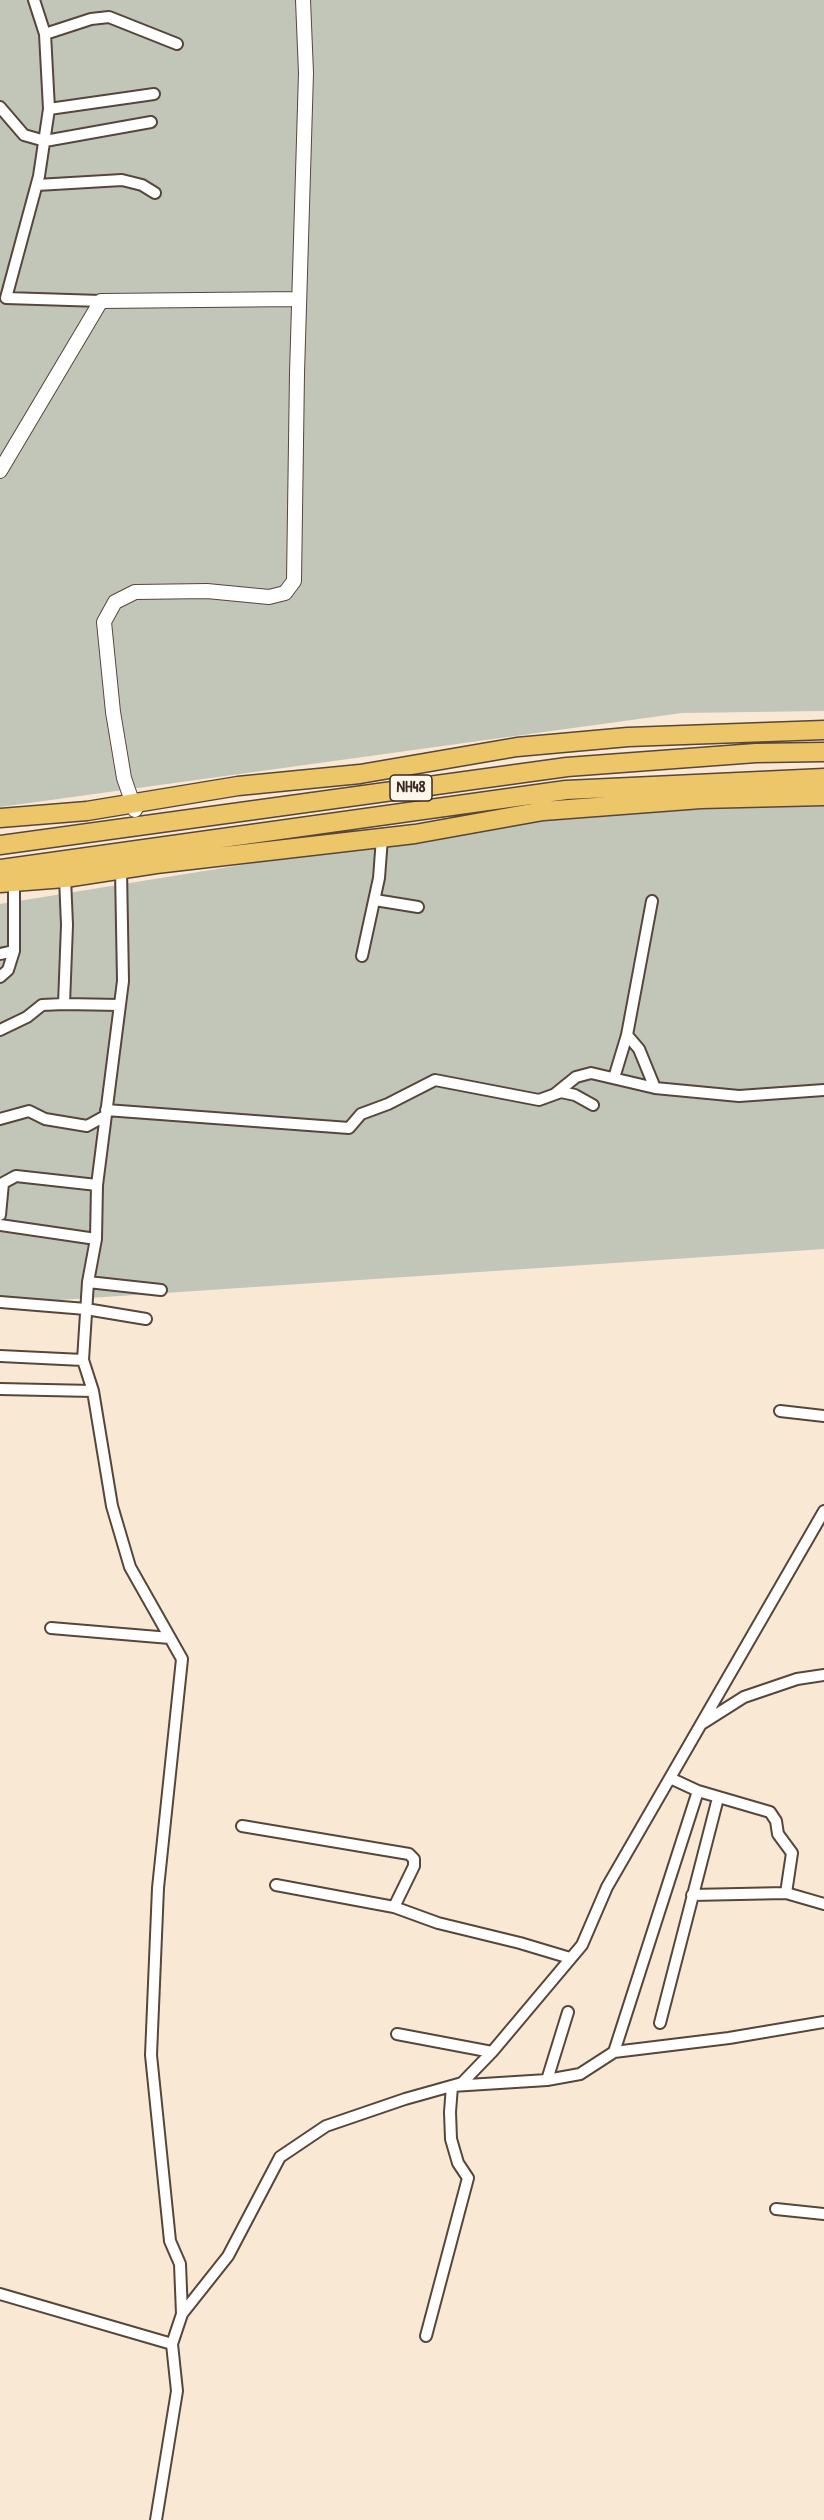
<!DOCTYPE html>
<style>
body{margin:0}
canvas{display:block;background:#f8e8d4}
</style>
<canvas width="824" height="2520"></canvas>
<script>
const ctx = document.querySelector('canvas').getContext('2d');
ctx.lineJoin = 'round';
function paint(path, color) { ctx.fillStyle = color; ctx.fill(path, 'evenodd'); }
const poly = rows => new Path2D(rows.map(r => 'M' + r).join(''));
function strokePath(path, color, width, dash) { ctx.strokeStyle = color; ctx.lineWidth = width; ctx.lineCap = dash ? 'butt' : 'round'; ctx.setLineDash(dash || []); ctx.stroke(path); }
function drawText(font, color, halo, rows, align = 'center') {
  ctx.font = font + ' "Patrick Hand",sans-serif'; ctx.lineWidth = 5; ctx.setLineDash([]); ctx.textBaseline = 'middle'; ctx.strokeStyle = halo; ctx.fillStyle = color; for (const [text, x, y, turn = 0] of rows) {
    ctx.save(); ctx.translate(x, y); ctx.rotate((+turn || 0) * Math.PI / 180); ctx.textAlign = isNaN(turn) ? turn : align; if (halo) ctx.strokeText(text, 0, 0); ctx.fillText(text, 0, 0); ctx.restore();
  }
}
paint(poly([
 [0,0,824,0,824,711,682,713,0,807],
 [744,802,824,805,824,1249,0,1304,0,904,513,821]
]), '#c2c6b9');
const minor = poly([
 [34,0,45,34,49,109,39,176,6,298,101,301],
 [45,34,91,19,109,17,177,44],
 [0,107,24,135,45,141,151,122],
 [49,109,154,94],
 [37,185,122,180,142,185,155,193],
 [121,870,123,981,97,1185,96,1239,88,1282,83,1360,93,1391,112,1506,130,1567,182,1659,158,1888,151,2055,170,2241,180,2264,182,2314],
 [375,900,418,907],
 [0,954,14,951],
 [362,956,379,878,382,838],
 [0,977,8,970,14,951,14,882],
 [64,1004,67,925,65,878],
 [0,1030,27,1017,42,1005,64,1004,120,1005],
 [627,1035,639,1049,655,1088],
 [614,1078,627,1035,652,901],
 [555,1094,576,1077,591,1073,655,1088,739,1096,824,1090],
 [106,1110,349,1128,361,1114,388,1104,435,1080,539,1100,561,1092,575,1095,593,1105],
 [0,1119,29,1111,45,1119,87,1126,105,1116],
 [0,1215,3,1183,16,1176,97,1185],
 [0,1225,96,1239],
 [88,1282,161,1290],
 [0,1302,86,1309,146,1319],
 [0,1356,83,1360],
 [0,1389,93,1391],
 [780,1411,824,1416],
 [51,1628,170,1638],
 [703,1723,744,1697,797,1679,824,1675],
 [670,1778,698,1791,770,1812,776,1821,778,1834,792,1853,786,1893],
 [242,1826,409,1854,414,1859,414,1866,394,1907],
 [276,1885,394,1907,438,1923,520,1943,570,1958],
 [692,1895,786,1893,824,1904],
 [660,2023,718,1798],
 [397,2034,492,2052],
 [614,2052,729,2038,824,2022],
 [547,2080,568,2012],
 [776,2209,824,2214],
 [0,2294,172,2344],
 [426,2336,468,2178,458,2163,451,2139,450,2112,452,2086,547,2080,580,2074,614,2052,698,1791],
 [156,2520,177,2391,172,2344,182,2314,228,2256,280,2157,326,2126,405,2099,462,2083,492,2052,582,1945,607,1887,824,1511]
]);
const tertiary = poly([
 [0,471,101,301,299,299],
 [135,810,124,778,113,712,104,622,115,602,135,592,207,591,269,597,285,593,294,581,297,373,306,73,303,0]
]);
const trunk = poly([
 [0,818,87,811,238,786,360,774,517,747,628,737,824,730],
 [0,845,567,767,756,753,824,752],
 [0,869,566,790,824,778],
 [0,883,65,878,156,864,415,834,543,811,701,799,824,796]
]);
strokePath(minor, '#574639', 14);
strokePath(tertiary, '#574639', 16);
strokePath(trunk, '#574639', 21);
strokePath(minor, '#fff', 10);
strokePath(tertiary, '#fff', 14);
strokePath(trunk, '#ecc669', 18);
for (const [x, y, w] of [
 [411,788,42]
]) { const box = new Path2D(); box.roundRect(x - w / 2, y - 13, w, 26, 4.5); ctx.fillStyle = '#fbf7ec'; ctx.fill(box); strokePath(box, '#3b2a1e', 1.5); }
drawText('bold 16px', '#3b2a1e', null, [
 ["NH48",411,788]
]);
</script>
